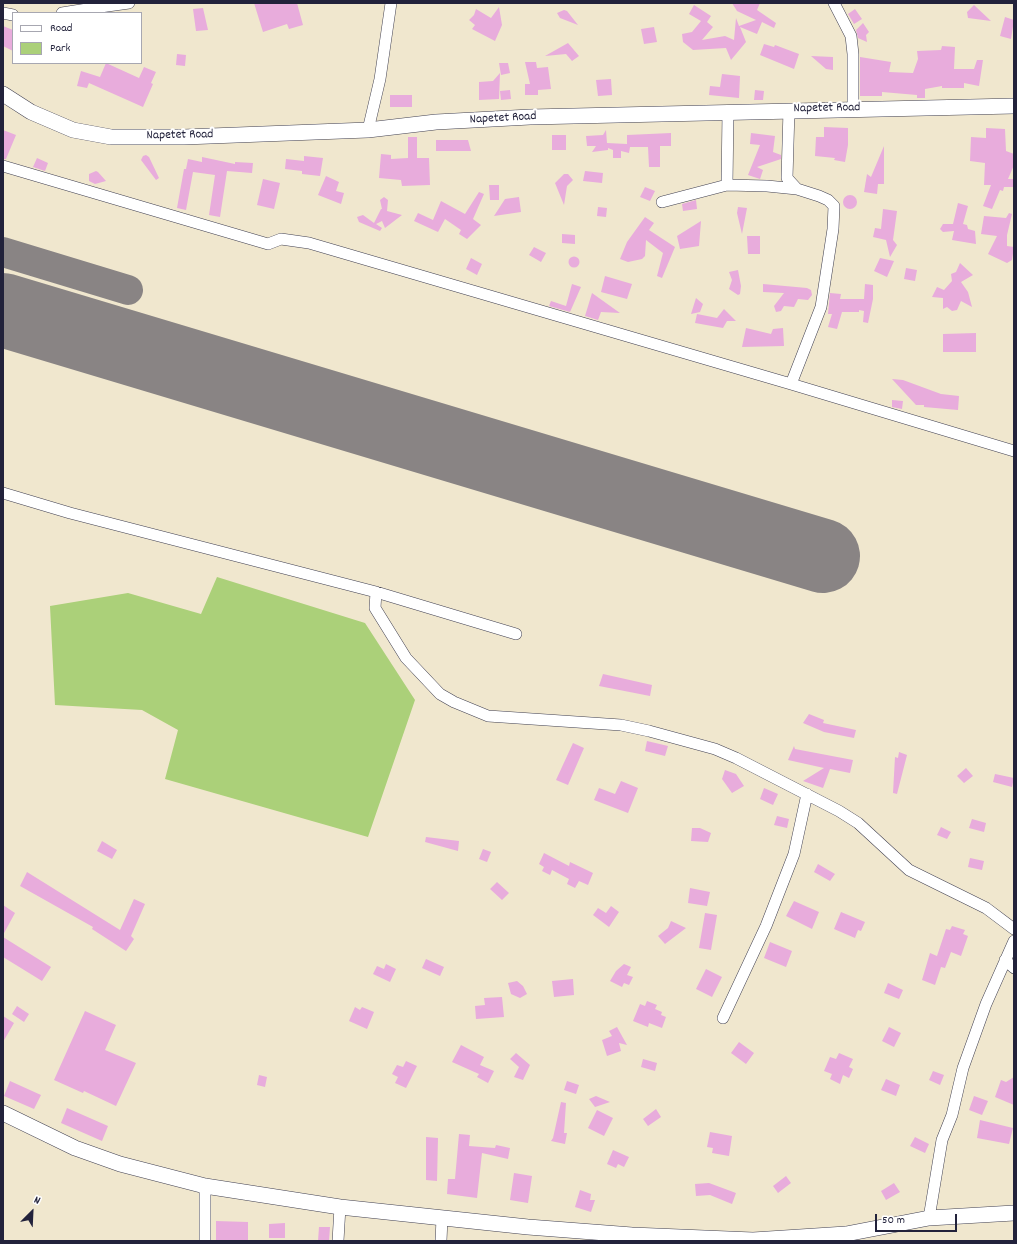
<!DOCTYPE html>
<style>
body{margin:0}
#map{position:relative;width:1017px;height:1244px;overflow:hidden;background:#f0e7ce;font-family:Dekko,sans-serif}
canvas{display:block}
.frame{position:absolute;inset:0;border:4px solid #22223b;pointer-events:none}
.legend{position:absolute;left:12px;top:12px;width:130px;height:52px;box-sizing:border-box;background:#fff;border:1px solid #a7a7b1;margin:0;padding:5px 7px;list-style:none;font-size:12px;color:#22223b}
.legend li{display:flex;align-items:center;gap:8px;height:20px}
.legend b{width:20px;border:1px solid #a7a7b1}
.north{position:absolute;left:12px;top:1192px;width:40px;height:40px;-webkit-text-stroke:3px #fff;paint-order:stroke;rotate:24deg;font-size:11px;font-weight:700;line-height:16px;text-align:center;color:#22223b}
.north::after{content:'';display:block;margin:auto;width:14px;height:18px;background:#22223b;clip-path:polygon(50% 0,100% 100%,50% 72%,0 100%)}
.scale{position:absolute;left:875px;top:1214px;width:82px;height:18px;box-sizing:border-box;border:2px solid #22223b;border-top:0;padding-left:5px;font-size:12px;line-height:14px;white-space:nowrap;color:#22223b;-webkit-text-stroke:3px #fff;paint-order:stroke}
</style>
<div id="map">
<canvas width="1017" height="1244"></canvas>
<div class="frame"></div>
<ul class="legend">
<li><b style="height:5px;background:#fff"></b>Road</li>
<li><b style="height:11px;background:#abd079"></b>Park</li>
</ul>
<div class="north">N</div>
<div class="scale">50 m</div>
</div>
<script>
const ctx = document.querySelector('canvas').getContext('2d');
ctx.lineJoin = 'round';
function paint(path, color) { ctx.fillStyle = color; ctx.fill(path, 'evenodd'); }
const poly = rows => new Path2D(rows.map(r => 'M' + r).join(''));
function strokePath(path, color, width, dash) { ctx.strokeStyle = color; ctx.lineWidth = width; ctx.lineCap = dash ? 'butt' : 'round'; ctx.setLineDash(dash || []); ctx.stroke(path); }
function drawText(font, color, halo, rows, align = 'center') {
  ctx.font = font + ' Dekko,sans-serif'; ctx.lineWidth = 4; ctx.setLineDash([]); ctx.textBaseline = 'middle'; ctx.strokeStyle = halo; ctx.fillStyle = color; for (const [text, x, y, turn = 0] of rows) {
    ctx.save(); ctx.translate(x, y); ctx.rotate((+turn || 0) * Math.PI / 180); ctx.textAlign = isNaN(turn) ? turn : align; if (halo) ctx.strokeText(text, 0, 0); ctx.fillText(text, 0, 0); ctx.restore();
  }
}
paint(poly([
 [217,577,365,623,415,700,368,837,165,779,178,730,142,710,55,705,50,606,128,593,201,614]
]), '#abd079');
strokePath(poly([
 [3,252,128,290]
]), '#898484', 30);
strokePath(poly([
 [3,310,823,556]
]), '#898484', 74);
paint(poly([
 [254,3,297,3,303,25,289,29,287,24,263,32],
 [732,3,760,3,757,10,776,23,774,28,762,22,757,34,740,27,746,42,731,60,726,48,693,50,683,42,682,34,692,32,701,21,689,14,694,5,711,16,707,22,713,27,702,40,725,36,734,40,736,18,739,26,756,20,737,11],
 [974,5,991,21,968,18,967,12],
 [499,7,502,25,495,41,472,29,475,25,469,20,474,15,476,9,491,18],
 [203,8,208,30,196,31,193,9],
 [855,9,862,19,854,24,848,14],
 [564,10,567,11,578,25,560,18,557,13],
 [1005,17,1014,20,1011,39,1000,36],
 [863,23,869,32,866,35,867,42,858,38,856,30],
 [3,26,13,30,13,51,3,46],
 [654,27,657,42,644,44,641,29],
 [568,43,579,56,572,61,566,54,545,56],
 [764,44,774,47,775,45,799,54,794,69,760,55],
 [942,46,955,47,954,69,974,69,977,60,983,60,979,86,964,83,964,88,942,88,942,86,925,89,925,98,917,98,917,95,882,92,882,96,860,96,860,57,891,62,889,72,913,73,918,59,917,51,941,50],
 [177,54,186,55,185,66,176,65],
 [811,56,833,57,833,70,826,69],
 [525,62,536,62,537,68,548,67,551,89,538,90,538,95,525,95,525,84,530,84],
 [106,63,139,78,144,67,156,72,151,83,153,84,143,107,89,83,87,88,77,86,81,71,100,77],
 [499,63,508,63,510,73,501,75],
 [500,73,499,99,479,100,479,82,493,81],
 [722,74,740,76,739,98,709,95,710,86,720,87],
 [611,79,612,95,598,96,596,80],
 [510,90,511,99,501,100,500,91],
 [755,90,764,91,763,100,754,100],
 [390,95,412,95,412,107,390,107],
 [824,127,848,128,848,145,845,162,834,160,835,158,815,156,816,137,824,137],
 [986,128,1005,129,1006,151,1014,154,1014,165,1008,179,1014,179,1014,187,1004,187,1003,191,1000,190,992,209,983,206,991,185,984,185,985,163,970,161,971,137,986,138],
 [3,130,16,135,6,159,3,159],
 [606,130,607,143,627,144,627,135,671,133,671,146,660,146,660,167,649,167,648,147,630,147,629,153,621,151,621,158,613,158,613,150,608,148,608,150,592,152,596,146,587,146,586,136,603,135],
 [751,133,775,136,773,152,781,155,781,159,757,167,763,170,760,179,748,175,760,145,750,144],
 [552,135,566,135,566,150,552,150],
 [408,137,417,137,417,158,429,158,430,185,402,186,401,180,379,178,381,154,391,155,391,159,408,158],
 [436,140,468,140,471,151,436,151],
 [884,146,884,184,878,184,877,194,864,192,867,174,871,177],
 [146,155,149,157,159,178,156,180,141,160,143,156],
 [304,156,323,158,320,176,302,174,302,171,285,169,286,159,304,161],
 [202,157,235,164,235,162,253,163,252,173,227,171,220,217,209,215,215,175,193,172,186,210,177,208,184,169,186,169,188,159,202,162],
 [37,158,48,163,45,171,33,167],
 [96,171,98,172,106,181,95,184,89,181,89,174],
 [585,171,603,173,602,183,583,181],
 [564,174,568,174,573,180,567,186,564,205,555,183],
 [326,176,339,182,336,191,344,193,341,204,318,195],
 [263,179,280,183,274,209,257,205],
 [489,185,499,185,499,200,490,200],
 [645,187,655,191,650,201,640,197],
 [479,192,484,194,473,219,481,225,467,239,459,234,461,230,445,219,438,232,414,221,418,213,433,220,441,201,465,214],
 '843 202a7 7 0 1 1 14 0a7 7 0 1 1-14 0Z',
 [384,197,388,200,387,211,402,215,385,228,382,221,376,224,382,228,380,231,359,222,357,217,363,215,374,223,381,209,382,209,380,200],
 [519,197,521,212,494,216,505,199],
 [696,200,697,209,683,211,682,204],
 [958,203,968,206,963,224,967,225,968,229,975,231,976,244,952,240,954,231,943,232,940,229,943,224,953,224],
 [598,207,607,208,606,217,597,216],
 [738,207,747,208,742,234,737,213],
 [883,209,897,211,893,240,897,245,890,257,886,240,873,237,875,228,881,229],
 [1009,213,1012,214,1007,235,1007,246,1014,247,1012,260,1007,263,988,254,997,236,981,234,984,216,1006,218],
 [645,217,654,223,649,230,675,247,662,278,657,276,663,253,646,240,645,256,642,259,628,262,620,259,627,242],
 [701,221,699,246,680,249,677,236],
 [562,234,575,235,575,244,562,243],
 [747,236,760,236,760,254,748,254],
 [534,247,546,253,541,262,529,255],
 '568.5 262a5.5 5.5 0 1 1 11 0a5.5 5.5 0 1 1-11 0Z',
 [471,258,482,264,477,275,466,269],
 [880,258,894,261,887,277,874,271],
 [960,263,973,275,961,282,968,292,972,307,961,301,957,310,952,311,947,307,943,309,943,298,932,297,937,287,944,290,952,281,951,274,956,272],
 [906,268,917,270,915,281,904,279],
 [738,270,741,286,740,294,738,295,729,289,732,280,729,272],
 [605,276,632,284,627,299,601,292],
 [572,284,581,287,570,312,549,306,551,301,566,306],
 [763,284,807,288,811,290,812,295,808,300,798,299,794,307,784,306,781,311,776,312,774,306,784,293,763,292],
 [865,284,873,285,873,299,868,323,863,322,864,311,859,310,859,312,842,312,837,329,828,327,832,314,828,314,830,293,841,294,840,299,864,299],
 [592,293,620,313,601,312,598,320,585,316],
 [696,298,703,304,700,312,691,314],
 [724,309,736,321,727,321,723,328,695,323,697,314,717,318],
 [746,328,771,334,773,329,783,328,784,346,742,347],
 [976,333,976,352,943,352,943,334],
 [892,379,903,380,941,394,959,396,958,410,924,407,924,405,916,405],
 [892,400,903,401,902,409,892,407],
 [603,674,652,685,650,696,599,686],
 [809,714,824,720,823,723,856,730,854,738,824,732,803,723],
 [647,741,668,746,665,756,645,751],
 [573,743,584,748,568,785,556,780],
 [794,746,795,749,853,760,850,773,830,769,823,788,803,781,824,768,788,760],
 [899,752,907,755,897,794,893,793,895,757,898,758],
 [966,768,973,776,964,783,957,776],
 [725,770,736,774,744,786,732,793,722,779],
 [995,774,1014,778,1012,787,993,782],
 [621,781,638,788,628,813,594,800,599,788,615,794],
 [764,788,778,794,773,805,760,799],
 [777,816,789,819,787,828,774,825],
 [972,819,986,823,984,832,969,828],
 [941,827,951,832,947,839,937,835],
 [692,828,700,828,711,833,708,842,691,841],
 [426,837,459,841,458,851,425,842],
 [102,841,117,850,112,859,97,851],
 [483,849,491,852,487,862,479,859],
 [544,853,569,866,570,862,593,873,588,885,579,881,575,888,567,884,569,879,552,870,550,875,542,871,544,867,539,864],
 [970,858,984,861,982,870,968,867],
 [818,864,835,874,830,881,814,872],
 [27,872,120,930,134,899,145,904,131,936,134,939,126,951,92,929,93,927,20,886],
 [497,882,509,893,502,900,490,889],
 [690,888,710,892,707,906,688,903],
 [794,901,819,912,812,929,786,916],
 [3,905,15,913,3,935],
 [611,906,619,912,609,927,593,915,598,908,606,913],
 [841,912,865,922,861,931,858,930,855,938,834,929],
 [705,913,717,915,711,950,699,948],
 [671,921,686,928,665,944,658,936,668,928],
 [952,926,965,930,963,934,968,936,961,956,951,952,945,968,941,967,935,985,922,980,930,953,937,956,946,929,950,930],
 [3,937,51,967,42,981,3,957],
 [770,942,792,951,786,967,764,958],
 [426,959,444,967,440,976,422,968],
 [386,964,396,969,390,982,373,974,377,966,384,969],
 [624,964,631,967,627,975,633,977,629,985,624,983,622,987,610,981,616,971],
 [706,969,722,977,712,997,696,989],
 [573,979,574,995,554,997,552,981],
 [517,981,523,986,527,994,520,998,511,994,508,983],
 [888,983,903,990,899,999,884,993],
 [502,997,504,1017,476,1019,475,1006,485,1005,484,998],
 [647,1001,657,1005,655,1009,662,1012,661,1015,666,1017,662,1028,649,1023,648,1027,633,1021,640,1004,645,1006],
 [17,1006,29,1014,24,1022,12,1014],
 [355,1007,360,1010,362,1007,374,1012,367,1029,349,1021],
 [85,1011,116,1025,105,1050,136,1063,116,1106,84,1091,83,1093,54,1080],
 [3,1016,14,1023,3,1042],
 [617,1027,627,1045,619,1043,621,1051,607,1056,602,1040,612,1036,609,1031],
 [889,1027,901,1033,894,1047,882,1041],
 [739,1042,754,1053,746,1064,731,1053],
 [461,1045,484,1057,480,1065,494,1071,488,1083,477,1077,479,1074,452,1062],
 [516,1053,530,1065,523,1080,514,1077,519,1067,510,1059],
 [839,1053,853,1059,849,1067,853,1069,849,1078,843,1075,840,1084,830,1079,832,1074,824,1071,830,1057,836,1059],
 [643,1059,657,1063,655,1071,641,1067],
 [406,1061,417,1066,406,1088,395,1083,398,1077,392,1074,397,1065,403,1067],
 [933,1071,944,1075,940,1085,929,1080],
 [259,1075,267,1077,265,1087,257,1085],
 [1014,1077,1014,1105,995,1097,1001,1080,1006,1082],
 [886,1079,900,1085,896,1096,881,1090],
 [10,1081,41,1095,34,1109,4,1096],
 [567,1081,579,1085,576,1094,564,1090],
 [596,1096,610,1102,595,1107,589,1099],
 [974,1096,988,1101,982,1115,969,1110],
 [561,1102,566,1103,564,1133,567,1133,565,1144,551,1141,553,1138],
 [67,1108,108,1126,102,1141,61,1123],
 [656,1109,661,1117,648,1126,643,1119],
 [597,1110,613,1118,604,1136,588,1128],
 [980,1120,1013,1128,1009,1144,977,1138],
 [710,1132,732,1136,729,1156,712,1153,713,1148,707,1147],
 [459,1134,470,1135,469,1146,495,1148,496,1145,510,1148,508,1159,482,1153,477,1198,447,1194,448,1179,455,1179],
 [426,1137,438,1138,437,1181,426,1180],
 [915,1137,929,1144,925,1153,910,1146],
 [613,1150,629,1157,624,1167,618,1164,616,1168,607,1164],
 [514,1173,532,1176,528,1203,510,1200],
 [786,1176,791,1183,778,1193,773,1186],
 [709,1183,736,1193,732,1204,710,1195,696,1196,695,1184],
 [894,1183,900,1192,886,1200,881,1191],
 [580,1190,591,1194,590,1200,595,1200,591,1212,575,1207],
 [216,1221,248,1222,248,1241,216,1241],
 [285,1223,285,1238,269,1238,269,1224],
 [319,1227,330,1227,329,1241,318,1241]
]), '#e8acdc');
const street = poly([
 [834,3,851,36,853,54,853,108],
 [100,7,129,3],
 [3,13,13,15],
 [62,13,100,7,104,3],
 [789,110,787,178,797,189],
 [368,130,380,79,391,3],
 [3,166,268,244,281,239,309,243,791,384,1014,451],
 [727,185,728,112],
 [662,202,727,185,767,186,797,189,819,196,828,200,834,206,833,229,821,307,791,384],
 [3,493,70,513,376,592,516,634],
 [376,592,375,608,406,658,440,694,454,702,488,716,621,725,649,731,715,749,736,758,839,811,858,823,909,870,986,908,1014,929],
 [1005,960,1014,968],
 [723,1018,766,926,794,854,807,794],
 [205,1186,205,1241],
 [929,1218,942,1140,952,1115,963,1068,986,1004,1014,941],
 [338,1241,340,1207],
 [441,1241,442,1218]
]);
const secondary = poly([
 [3,94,31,112,73,130,111,137,184,137,368,130,436,122,530,117,1014,106],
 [3,1113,75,1148,120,1164,205,1186,340,1207,528,1227,632,1235,753,1240,846,1234,929,1218,1014,1213]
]);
strokePath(street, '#414051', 12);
strokePath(secondary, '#414051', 16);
strokePath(street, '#fff', 11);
strokePath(secondary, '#fff', 15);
drawText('13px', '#22223b', '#fff', [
 ["Napetet Road",827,109,-1],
 ["Napetet Road",503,119,-3],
 ["Napetet Road",180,136,-1]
]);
</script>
